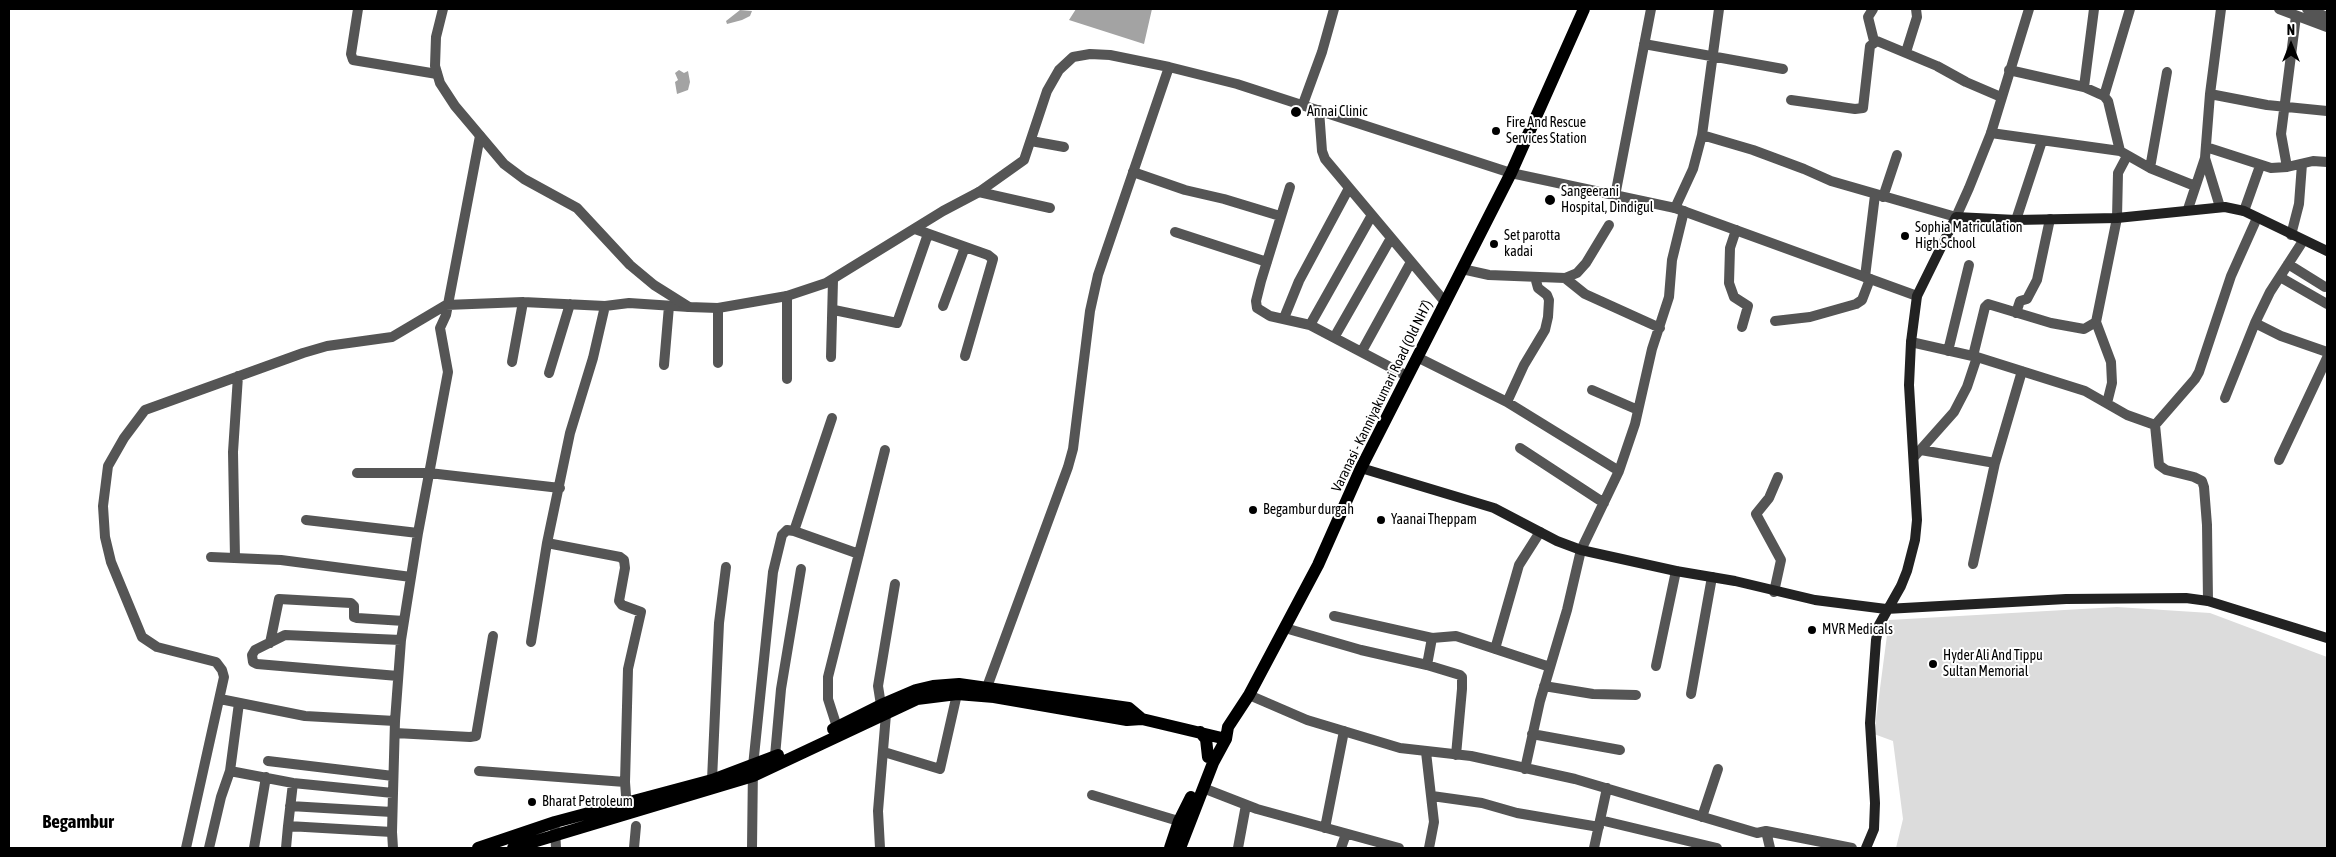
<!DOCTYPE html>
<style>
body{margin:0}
#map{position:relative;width:2336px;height:857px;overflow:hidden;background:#fff;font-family:"Asap Condensed",sans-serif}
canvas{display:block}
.frame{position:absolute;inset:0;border:10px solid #000;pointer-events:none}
.north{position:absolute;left:2266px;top:20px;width:50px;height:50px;-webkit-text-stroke:4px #fff;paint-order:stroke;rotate:0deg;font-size:14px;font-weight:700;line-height:20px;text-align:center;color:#000}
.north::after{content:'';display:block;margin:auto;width:18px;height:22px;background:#000;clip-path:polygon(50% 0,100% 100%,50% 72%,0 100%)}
</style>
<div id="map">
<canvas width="2336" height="857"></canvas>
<div class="frame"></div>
<div class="north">N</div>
</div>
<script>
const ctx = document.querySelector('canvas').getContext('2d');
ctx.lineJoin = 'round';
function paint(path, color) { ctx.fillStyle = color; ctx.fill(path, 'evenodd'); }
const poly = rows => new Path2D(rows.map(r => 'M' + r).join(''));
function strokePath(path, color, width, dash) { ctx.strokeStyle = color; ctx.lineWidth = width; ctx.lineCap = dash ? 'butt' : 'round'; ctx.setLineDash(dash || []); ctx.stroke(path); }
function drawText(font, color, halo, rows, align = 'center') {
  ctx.font = font + ' "Asap Condensed",sans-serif'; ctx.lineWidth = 4; ctx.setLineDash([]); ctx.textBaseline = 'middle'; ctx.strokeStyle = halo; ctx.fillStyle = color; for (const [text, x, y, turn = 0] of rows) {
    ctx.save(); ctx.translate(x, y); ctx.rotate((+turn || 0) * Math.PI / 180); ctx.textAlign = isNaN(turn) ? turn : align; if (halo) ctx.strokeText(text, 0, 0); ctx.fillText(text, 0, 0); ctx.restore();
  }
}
paint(poly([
 [2117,607,2210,613,2327,657,2327,848,1896,848,1903,819,1893,741,1874,734,1889,620]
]), '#dcdcdc');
paint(poly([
 [1076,9,1152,9,1144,44,1069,20],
 [740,10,752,11,750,16,742,20,727,24,726,21],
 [679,70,684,73,688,71,690,82,688,90,677,94,675,82,678,80,675,73]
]), '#a3a3a3');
strokePath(poly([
 [358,9,351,54,353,60,437,74],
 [1873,9,1868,17,1874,41],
 [1644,44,1783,69],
 [1906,52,1917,17,1916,9],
 [2009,70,2084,87,2104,96,2108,101,2120,151,2150,168,2195,186],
 [2084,87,2094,9],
 [2210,94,2267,105,2327,111],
 [2104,96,2130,9],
 [1791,100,1855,109,1863,108,1870,46,1877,41,1937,66,1966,82,2001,97],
 [1319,110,1322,151,1325,159,1445,302],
 [1991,133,2120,151],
 [1702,135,1753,150,1804,169,1831,181,1956,217],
 [1031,141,1064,147],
 [2206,147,2271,168,2287,167,2313,161,2327,162],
 [2205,158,2220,207],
 [2287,167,2281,134,2296,16],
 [2150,168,2167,72],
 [1133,172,1185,190,1224,199,1280,216],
 [1290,187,1261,281,1256,301,1257,308,1270,316,1310,325,1407,376],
 [979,192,1050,208],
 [1615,196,1651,9],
 [1883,197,1897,155],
 [1675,208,1693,169,1702,135,1719,9],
 [2188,209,2205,158,2210,94,2221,9],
 [2244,211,2260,166],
 [2016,220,2042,141],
 [915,229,988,255,993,259,965,356],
 [1736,230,1730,248,1729,283,1734,297,1748,306,1742,327],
 [1175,232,1267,262],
 [2291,235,2299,204,2302,164],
 [2288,264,2325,287],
 [1462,269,1489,275,1565,278,1577,273,1586,263,1609,225],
 [1865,277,1875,195],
 [2280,277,2327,304],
 [1565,278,1585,294,1660,328],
 [787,296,787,379],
 [943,306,965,247],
 [834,310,897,323,928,234],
 [2016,313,2020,301,2027,299,2037,280,2050,219],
 [1284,318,1299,281,1349,188],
 [1775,321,1810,317,1856,304,1862,300,1870,279],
 [2096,322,2111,362,2112,383,2107,403],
 [2255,323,2281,336,2327,352],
 [1310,325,1372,215],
 [1335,336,1391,238],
 [1911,342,1977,357,2085,391,2127,415,2155,425,2159,465,2166,470,2194,477,2202,481,2204,487,2207,525,2208,601],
 [1362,351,1411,262],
 [1948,351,1969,265],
 [1973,356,1985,307,1988,304,2051,323,2084,329,2096,322,2117,218,2118,173,2127,156],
 [831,357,833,280],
 [1417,357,1507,402,1619,471],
 [512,362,523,302],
 [718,363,718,308],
 [664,365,669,306],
 [549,373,570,304],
 [1592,390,1638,410],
 [2225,398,2255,323,2270,292,2303,241],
 [1507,402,1524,365,1545,330,1548,317,1549,300,1547,295,1538,288,1535,277],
 [2155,425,2195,379,2199,372,2231,276,2257,218],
 [1520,448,1604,503],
 [1921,450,1995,463],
 [1914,457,1954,412,1967,387,1977,357],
 [2279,460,2327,358],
 [357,473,429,473,560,488],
 [306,520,418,533],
 [794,531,832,418],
 [547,543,620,557,624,560,625,568,619,601,622,605,641,612,628,669,625,782,627,809],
 [211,557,281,560,411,577],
 [235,558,233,452,238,376],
 [1973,564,1995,463,2022,371],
 [1774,592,1781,560,1756,514,1769,498,1778,477],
 [1334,616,1432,638,1456,636,1550,667],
 [1285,628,1361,650,1427,665,1460,675,1462,677,1462,689,1456,755],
 [531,642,547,543,570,433,593,358,605,306],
 [270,643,279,599,351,603,354,606,354,617,357,618,404,621],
 [1495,649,1519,565,1540,532],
 [1427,665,1432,638],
 [1656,666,1676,571],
 [398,676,257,664,253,662,252,655,255,650,285,635,401,640],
 [1544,686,1593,694,1636,695],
 [1691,694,1712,577],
 [1249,695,1307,720,1400,748,1471,756,1575,779,1757,833,1766,831,1852,848],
 [395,721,401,640,418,533,448,372,440,328,446,315,480,136],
 [837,727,828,699,828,677,885,450],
 [395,733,470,737,476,736,493,636],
 [1532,734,1620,750],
 [884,752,940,769,957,694],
 [1426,752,1434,822,1429,848],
 [775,756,781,689,801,569],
 [268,761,393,776],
 [1525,769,1540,701,1567,610,1581,550,1619,471,1635,424,1652,349,1669,297,1672,260,1684,211],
 [230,771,239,703],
 [479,771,625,782],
 [712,780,719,623,726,567],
 [1203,788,1257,809,1399,848],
 [1092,795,1185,823],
 [1432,796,1482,803,1517,813,1599,827],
 [290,806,392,812],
 [1702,817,1718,769],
 [1600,820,1717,848],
 [288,826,293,783],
 [1325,828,1344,731],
 [555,829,556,848],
 [1766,831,1770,848],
 [392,832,393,848],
 [186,848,224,677,222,670,216,662,157,647,142,637,111,562,105,537,103,506,108,466,124,438,145,410,303,353,327,346,392,337,446,305,523,302,605,306,629,303,689,307],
 [209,848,221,797,230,771,293,783,393,793,395,721,305,716,220,699],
 [254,848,266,777],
 [286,848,288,826,392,832,393,793],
 [634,848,636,826],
 [752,848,753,766,773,572,782,535,787,530,794,531,859,554],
 [880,848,878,811,886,714,881,705,878,686,895,584],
 [1238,848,1246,805],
 [1341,848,1346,834],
 [1594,848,1607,788]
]), '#555', 10);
strokePath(poly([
 [443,9,436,37,435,66,440,83,455,106,504,164,524,179,577,208,630,265,654,285,689,307,718,308,787,296,826,283,943,211,979,192,1024,160,1047,91,1059,70,1073,57,1090,54,1110,55,1169,67,1237,84,1511,173,1675,208,1917,296],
 [2279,9,2327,27],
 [2307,9,2327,17],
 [1303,104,1322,52,1334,9],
 [1956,217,1969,188,1991,133,2029,9],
 [987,687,1068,467,1073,449,1090,311,1098,275,1169,67]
]), '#555', 10);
strokePath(poly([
 [1361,468,1494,508,1557,541,1581,550,1676,571,1735,581,1815,600,1886,609,2066,599,2186,598,2208,601,2327,638],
 [1866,848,1874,829,1875,803,1870,723,1876,640,1879,625,1901,586,1907,571,1915,540,1917,520,1909,385,1911,342,1917,296,1956,217,2016,220,2117,218,2225,207,2244,211,2327,251]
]), '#222', 10);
strokePath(poly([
 [833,729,881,705,916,690,933,686,959,684,1129,708,1142,719],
 [1200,732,1206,739,1208,757],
 [478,848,555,822,712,780,778,755],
 [513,848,753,776,917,699,957,694,994,697,1127,720,1142,719,1226,739],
 [1170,848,1179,821,1191,797],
 [1180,848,1213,763,1226,739,1228,727,1249,695,1318,565,1361,468,1511,173,1584,9]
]), '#000', 12);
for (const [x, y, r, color] of [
 [1296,112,6,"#000"],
 [1496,131,5,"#000"],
 [1550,200,6,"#000"],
 [1905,236,5,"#000"],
 [1494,244,5,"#000"],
 [1253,510,5,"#000"],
 [1381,520,5,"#000"],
 [1812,630,5,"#000"],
 [1933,664,5,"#000"],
 [532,802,5,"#000"]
]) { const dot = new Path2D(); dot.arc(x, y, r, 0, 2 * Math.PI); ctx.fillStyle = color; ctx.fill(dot); strokePath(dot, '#fff', 2); }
drawText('14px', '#000', '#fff', [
 ["Annai Clinic",1307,112],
 ["Fire And Rescue",1506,123],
 ["Services Station",1506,139],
 ["Sangeerani",1561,192],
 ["Hospital, Dindigul",1561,208],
 ["Sophia Matriculation",1915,228],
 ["High School",1915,244],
 ["Set parotta",1504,236],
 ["kadai",1504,252],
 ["Begambur durgah",1263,510],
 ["Yaanai Theppam",1391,520],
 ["MVR Medicals",1822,630],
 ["Hyder Ali And Tippu",1943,656],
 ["Sultan Memorial",1943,672],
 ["Bharat Petroleum",542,802]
], 'left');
drawText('14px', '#000', '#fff', [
 ["Varanasi - Kanniyakumari Road (Old NH7)",1382,396,-64]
]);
drawText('bold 19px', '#000', '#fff', [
 ["Begambur",78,822]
]);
</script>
